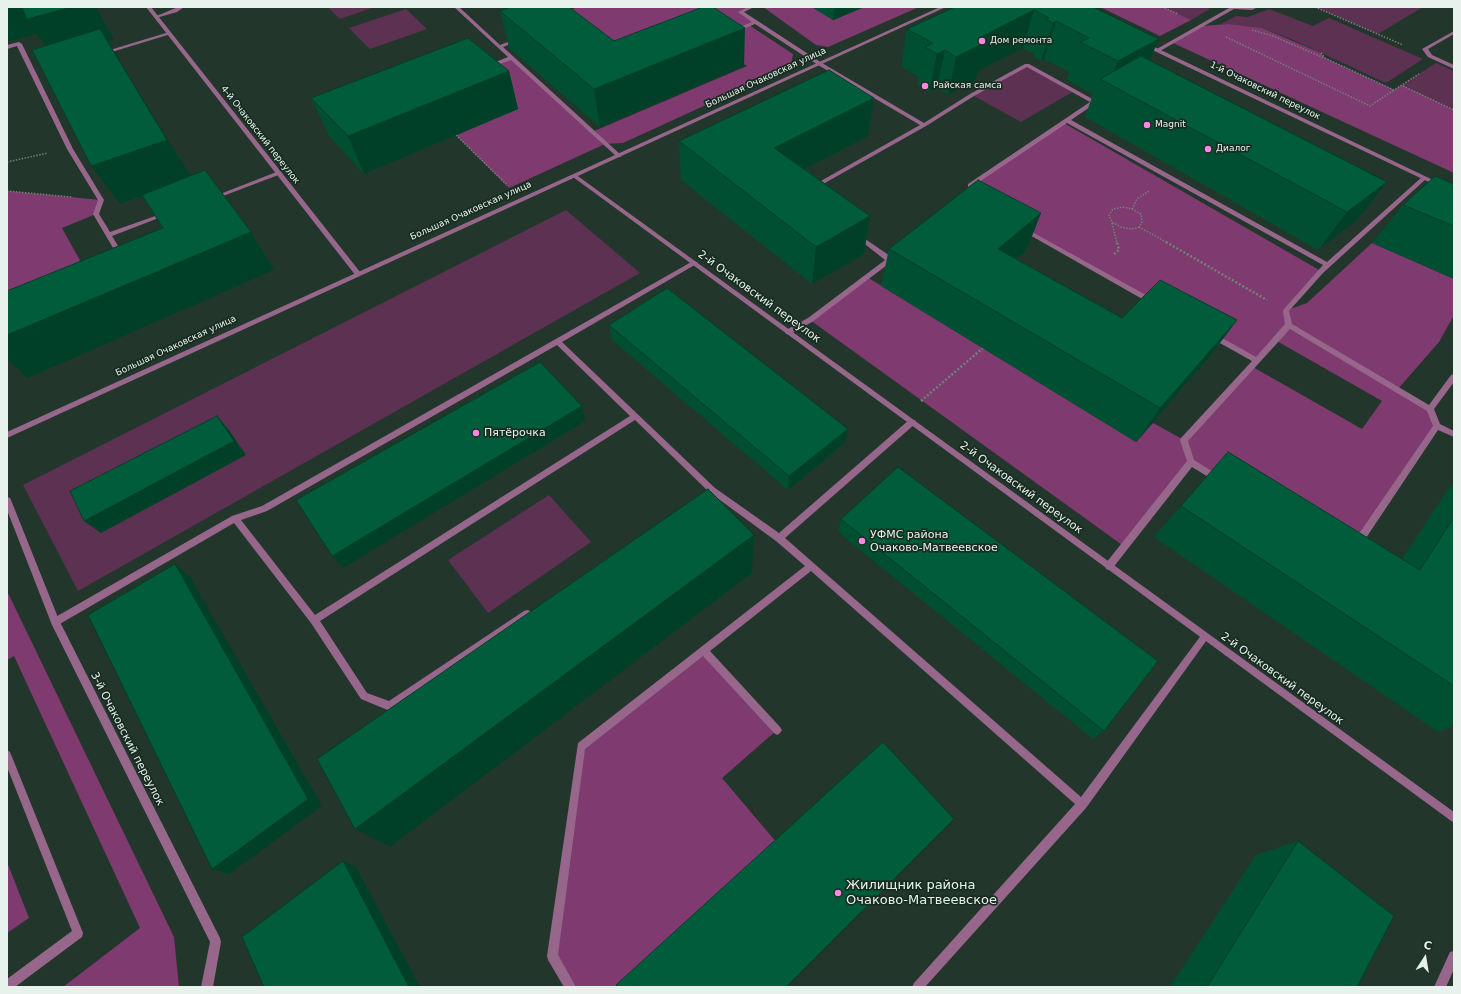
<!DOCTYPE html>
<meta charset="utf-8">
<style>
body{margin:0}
#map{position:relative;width:1461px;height:994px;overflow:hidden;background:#23362c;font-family:"DejaVu Sans",sans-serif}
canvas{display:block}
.frame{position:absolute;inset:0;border:8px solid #e7f2ec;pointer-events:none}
.north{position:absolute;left:1405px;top:938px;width:40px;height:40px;-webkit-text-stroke:3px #192c22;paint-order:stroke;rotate:12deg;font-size:11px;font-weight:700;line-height:16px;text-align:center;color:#e7f2ec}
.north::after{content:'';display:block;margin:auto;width:14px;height:18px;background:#e7f2ec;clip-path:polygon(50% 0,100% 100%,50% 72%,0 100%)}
</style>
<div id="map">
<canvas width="1461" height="994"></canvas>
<div class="frame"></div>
<div class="north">С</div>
</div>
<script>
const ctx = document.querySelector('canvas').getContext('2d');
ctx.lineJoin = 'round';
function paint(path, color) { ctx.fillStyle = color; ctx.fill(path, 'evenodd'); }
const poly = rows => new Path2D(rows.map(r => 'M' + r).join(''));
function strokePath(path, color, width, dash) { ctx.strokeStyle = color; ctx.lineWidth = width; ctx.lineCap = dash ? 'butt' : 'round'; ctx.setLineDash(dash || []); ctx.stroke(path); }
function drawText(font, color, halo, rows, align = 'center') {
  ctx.font = font + ' "DejaVu Sans",sans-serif'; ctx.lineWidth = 3.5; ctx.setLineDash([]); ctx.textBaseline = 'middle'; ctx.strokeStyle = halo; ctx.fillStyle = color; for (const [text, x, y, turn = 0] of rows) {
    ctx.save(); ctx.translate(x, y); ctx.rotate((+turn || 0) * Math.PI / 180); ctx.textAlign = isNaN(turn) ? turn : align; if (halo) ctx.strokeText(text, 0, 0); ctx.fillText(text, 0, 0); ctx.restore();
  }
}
paint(poly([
 [328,7,375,7,340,19],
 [1162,7,1205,7,1210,9,1191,20],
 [1315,7,1423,7,1378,34],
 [406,9,427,29,370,49,349,28],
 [1269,9,1313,26,1329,18,1423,59,1386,83,1291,39,1262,28,1229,24,1219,25,1236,16,1248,17],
 [1436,63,1454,71,1454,110,1402,85],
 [1027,65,1074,91,1021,122,972,95],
 [566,210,640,273,78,591,23,485],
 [549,495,591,542,488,613,448,560]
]), '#5c3152');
paint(poly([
 [578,7,752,7,740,12,756,22,749,25,793,54,791,66,623,143,605,144,509,188,456,135,517,109,475,72,511,58,592,132,747,66,711,40,646,66,570,10],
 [763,7,812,7,833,20,864,7,919,7,828,47,816,45],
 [1100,7,1163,7,1191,20,1160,36],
 [1229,24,1262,28,1321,53,1325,58,1394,90,1402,85,1454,110,1454,173,1173,43,1202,26],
 [1062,122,1321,271,1287,310,1307,303,1372,243,1454,279,1454,315,1439,342,1397,390,1430,409,1437,426,1347,559,1192,462,1125,547,810,320,867,277,1136,442,1153,423,1184,440,1251,366,1362,429,1382,401,1275,340,1256,360,971,199,970,185],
 [7,191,101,200,96,214,62,228,83,266,7,297],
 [7,591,174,937,179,987,63,987,140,928,14,656,7,660],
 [704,651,777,730,722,778,777,843,620,987,570,987,552,956,581,746],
 [7,862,29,918,7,933]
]), '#7f3a70');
strokePath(poly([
 [1162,7,1178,14],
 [1315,7,1403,45],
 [1252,30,1273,36,1324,58],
 [1226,37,1370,106,1394,90],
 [1321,53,1325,58,1394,90,1419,74],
 [1403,86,1454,110],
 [456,135,506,184],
 [7,162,48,153],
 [7,191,72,197],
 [1123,207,1132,209,1141,214,1142,222,1139,227,1132,229,1121,227,1112,222,1109,215,1113,209,1123,207],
 [1132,209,1137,199,1149,191],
 [1112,223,1117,243],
 [1139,227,1168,243]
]), '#718178', 1.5, [1.5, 1.5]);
strokePath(poly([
 [1166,242,1267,300],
 [1114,254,1119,250,1117,242],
 [921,401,983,348]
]), '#718178', 2.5, [2, 2]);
paint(poly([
 [178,7,184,7,177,12,156,18,154,17,178,7],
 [454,7,459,7,500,45,515,39,519,39,519,41,503,47,621,155,621,157,617,157,511,60,492,67,488,67,488,65,508,57,454,7],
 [748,7,754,7,744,12,822,63,924,123,970,94,1025,64,1029,64,1096,101,1096,103,1071,120,1327,262,1422,177,1426,177,1426,179,1323,273,1289,311,1292,324,1429,405,1451,375,1454,374,1454,382,1434,409,1440,424,1454,431,1454,437,1438,430,1360,547,1357,548,1354,547,1353,544,1354,541,1433,426,1427,411,1290,329,1188,441,1194,460,1221,477,1222,479,1221,481,1215,481,1192,467,1112,569,1109,570,1106,569,1105,566,1106,563,1187,461,1180,440,1181,438,1252,361,1211,338,1210,336,1211,334,1215,334,1256,357,1285,324,1283,311,1284,309,1323,265,1067,123,973,186,973,197,972,198,968,198,968,184,1090,102,1027,67,974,96,926,126,816,188,812,188,812,186,920,125,818,65,755,24,736,32,732,32,732,30,752,22,738,12,748,7],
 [1229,7,1258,7,1252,10,1234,9,1160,51,1155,50,1229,8,1229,7],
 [1454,31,1454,34,1428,49,1432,55,1454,65,1454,69,1428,57,1422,49,1454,31],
 [166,33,171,34,105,54,100,53,166,33],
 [19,42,22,44,73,149,104,200,99,214,110,232,164,213,168,213,169,214,112,236,124,256,123,258,119,258,93,214,98,200,67,149,17,46,7,49,7,45,19,42],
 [279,171,282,173,281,174,215,199,213,200,210,198,279,171],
 [1023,227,1155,300,1156,302,1155,304,1151,304,1021,230,1021,228,1023,227],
 [858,234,890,256,895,255,895,259,812,322,790,334,786,334,785,332,786,330,808,318,885,260,856,237,856,235,858,234],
 [693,261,695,261,698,263,562,342,715,488,779,533,909,420,915,420,916,422,915,424,785,538,1081,797,1202,634,1205,633,1208,634,1209,637,1086,808,925,987,912,987,914,983,1075,804,811,571,710,651,780,727,782,730,780,733,777,735,774,733,703,656,585,749,558,955,576,987,564,987,548,960,547,956,578,743,805,566,776,541,709,492,635,420,320,621,367,693,389,701,524,611,527,610,530,611,531,614,530,617,390,711,361,699,311,623,234,523,58,625,55,626,52,625,51,622,52,619,232,516,262,506,693,261],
 [557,345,630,416,315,615,241,520,267,511,557,345],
 [7,750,10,752,83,933,82,937,15,987,7,987,7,979,72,931,7,767,7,750]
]), '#97678b');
paint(poly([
 [146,7,151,7,360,272,360,276,356,276,146,7],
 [575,174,1454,812,1454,823,573,177,573,175,575,174],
 [7,497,10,498,11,500,59,620,220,938,221,942,213,987,201,987,210,942,52,625,7,510,7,497]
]), '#97678b');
paint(poly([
 [940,7,946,7,7,438,7,432,940,7],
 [1146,43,1454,190,1454,194,1144,46,1143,45,1146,43],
 [1454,951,1454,969,1446,987,1434,987,1450,952,1454,951]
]), '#97678b');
paint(poly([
 [812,7,864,7,833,20],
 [955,7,1093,7,1150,61,1387,182,1357,220,1318,250,1085,117,1093,94,1067,80,1069,72,1044,59,1041,61,1034,57,1034,54,1023,48,978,71,976,80,948,95,937,88,929,92,917,85,919,77,901,67,907,29],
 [500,11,614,41,744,66,600,127,509,48],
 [509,71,518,109,364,174,329,136,311,98],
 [874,98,868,136,805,169,870,216,864,254,812,284,681,180,679,141],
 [1454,184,1454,279,1372,243,1403,205],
 [1041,213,1026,251,1016,259,1122,318,1237,320,1210,356,1136,442,881,286,889,249],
 [609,325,845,443,788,490,612,340],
 [1228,452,1402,559,1448,489,1454,485,1454,726,1438,732,1154,537],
 [841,519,1104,731,1093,739,838,532],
 [1298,841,1357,987,1170,987,1256,855]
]), '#004f33');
paint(poly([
 [7,7,96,7,114,40,107,41,192,178,120,204,91,166,53,57,37,34,7,42],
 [835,7,864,7,833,20],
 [1034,10,1023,48,978,71,976,80,948,95,956,57,979,38],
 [1056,21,1044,59,1041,61,1053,23],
 [745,28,744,66,600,127,594,89],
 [1159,39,1142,77,1109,84,1118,61],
 [945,50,937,88,929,92,937,54],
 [509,71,518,109,364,174,348,136],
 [874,98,868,136,772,186,774,148],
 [1387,182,1357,220,1318,250,1347,212],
 [1041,213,1026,251,985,286,998,249],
 [870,216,864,254,812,284,816,247],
 [251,232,274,270,28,378,7,359,7,335],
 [1237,320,1210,356,1136,442,1160,408],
 [582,406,585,421,343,568,332,556],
 [217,416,229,430,246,455,101,533,84,521],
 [848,429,845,443,788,490,789,476],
 [754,535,752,573,390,847,355,829],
 [175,564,190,577,322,806,229,874,212,869],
 [343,861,356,867,420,987,409,987]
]), '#004029');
const building = poly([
 [22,7,72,7,27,19,22,7],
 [511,7,569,7,614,41,703,7,713,7,745,28,594,89,500,11,511,7],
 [955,7,1093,7,1159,39,1118,61,1080,42,1089,38,1056,21,1053,23,1045,19,1049,18,1034,10,979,38,986,42,956,57,945,50,937,54,925,47,933,43,907,29,955,7],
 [100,29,167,140,91,166,32,50,100,29],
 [468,38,509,71,348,136,311,98,468,38],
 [1141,56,1387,182,1347,212,1100,79,1141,56],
 [829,70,874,98,774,148,870,216,816,247,679,141,829,70],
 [205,170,251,232,7,335,7,291,163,228,142,195,205,170],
 [1435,176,1454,184,1454,226,1403,205,1435,176],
 [978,180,1041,213,998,249,1122,318,1160,280,1237,320,1160,408,889,249,978,180],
 [667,288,848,429,789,476,609,325,667,288],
 [540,362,582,406,332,556,296,500,540,362],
 [217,416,234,441,84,521,70,491,217,416],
 [1228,452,1420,570,1454,517,1454,686,1181,506,1228,452],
 [898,467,1158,661,1104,731,841,519,898,467],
 [708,489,754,535,355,829,317,759,708,489],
 [175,564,308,799,212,869,88,615,175,564],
 [883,742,954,819,786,987,618,987,616,985,883,742],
 [1298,841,1394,916,1357,987,1207,987,1298,841],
 [343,861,409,987,264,987,242,937,343,861]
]);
paint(building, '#005c3b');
strokePath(building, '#004029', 1);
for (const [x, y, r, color] of [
 [982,41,4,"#fd86e3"],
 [925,86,4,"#fd86e3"],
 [1147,125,4,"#fd86e3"],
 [1208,149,4,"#fd86e3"],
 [476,433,4,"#fd86e3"],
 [862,541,4,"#fd86e3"],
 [838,893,4,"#fd86e3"]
]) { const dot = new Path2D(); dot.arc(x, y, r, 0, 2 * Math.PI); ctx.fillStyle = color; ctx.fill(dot); strokePath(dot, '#192c22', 1.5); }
drawText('9px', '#e7f2ec', '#192c22', [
 ["Дом ремонта",990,41],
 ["Райская самса",933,86],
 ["Magnit",1155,125],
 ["Диалог",1216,149]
], 'left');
drawText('9px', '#e7f2ec', '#192c22', [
 ["Большая Очаковская улица",766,78,-25],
 ["1-й Очаковский переулок",1265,91,26],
 ["4-й Очаковский переулок",260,135,52],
 ["Большая Очаковская улица",471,211,-24],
 ["Большая Очаковская улица",176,346,-25]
]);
drawText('11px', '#e7f2ec', '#192c22', [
 ["2-й Очаковский переулок",759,297,36],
 ["2-й Очаковский переулок",1021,488,36],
 ["2-й Очаковский переулок",1282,679,36],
 ["3-й Очаковский переулок",127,739,63]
]);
drawText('11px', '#e7f2ec', '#192c22', [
 ["Пятёрочка",484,433],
 ["УФМС района",870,535],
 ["Очаково-Матвеевское",870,548]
], 'left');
drawText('13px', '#e7f2ec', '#192c22', [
 ["Жилищник района",846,886],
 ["Очаково-Матвеевское",846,901]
], 'left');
</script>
